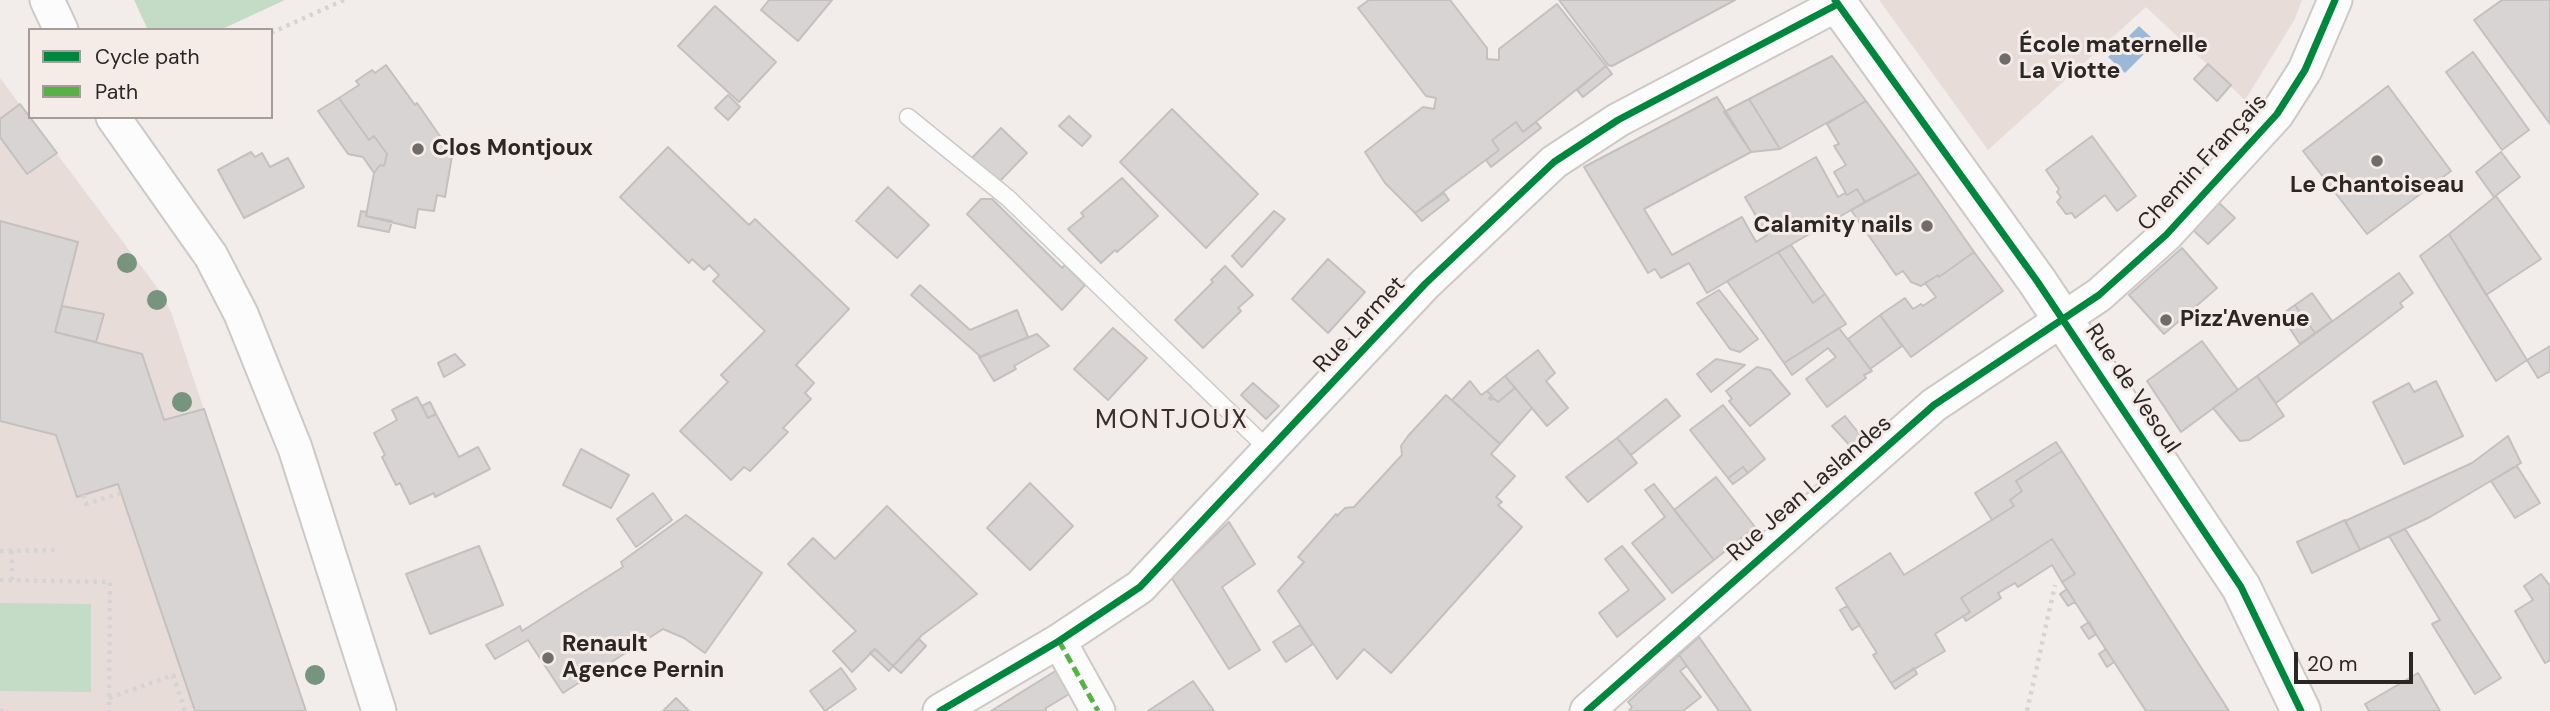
<!DOCTYPE html>
<meta charset="utf-8">
<style>
body{margin:0}
#map{position:relative;width:2550px;height:711px;overflow:hidden;background:#f2edeb;font-family:"DM Sans",sans-serif}
canvas{display:block}
.legend{position:absolute;left:28px;top:28px;width:245px;height:91px;box-sizing:border-box;background:#f5ece8;border:2px solid #a49d9a;margin:0;padding:9px 12px;list-style:none;font-size:21px;color:#2b2726}
.legend li{display:flex;align-items:center;gap:14px;height:35px}
.legend b{width:35px;border:2px solid #a49d9a}
.scale{position:absolute;left:2294px;top:652px;width:119px;height:32px;box-sizing:border-box;border:4px solid #2b2726;border-top:0;padding-left:9px;font-size:21px;line-height:24px;white-space:nowrap;color:#2b2726;-webkit-text-stroke:5px #f5ece8;paint-order:stroke}
</style>
<div id="map">
<canvas width="2550" height="711"></canvas>
<ul class="legend">
<li><b style="height:9px;background:#00873e"></b>Cycle path</li>
<li><b style="height:9px;background:#56b245"></b>Path</li>
</ul>
<div class="scale">20 m</div>
</div>
<script>
const ctx = document.querySelector('canvas').getContext('2d');
ctx.lineJoin = 'round';
function paint(path, color) { ctx.fillStyle = color; ctx.fill(path, 'evenodd'); }
const poly = rows => new Path2D(rows.map(r => 'M' + r).join(''));
function strokePath(path, color, width, dash) { ctx.strokeStyle = color; ctx.lineWidth = width; ctx.lineCap = dash ? 'butt' : 'round'; ctx.setLineDash(dash || []); ctx.stroke(path); }
function drawText(font, color, halo, rows, align = 'center') {
  ctx.font = font + ' "DM Sans",sans-serif'; ctx.lineWidth = 6; ctx.setLineDash([]); ctx.textBaseline = 'middle'; ctx.strokeStyle = halo; ctx.fillStyle = color; for (const [text, x, y, turn = 0] of rows) {
    ctx.save(); ctx.translate(x, y); ctx.rotate((+turn || 0) * Math.PI / 180); ctx.textAlign = isNaN(turn) ? turn : align; if (halo) ctx.strokeText(text, 0, 0); ctx.fillText(text, 0, 0); ctx.restore();
  }
}
paint(poly([
 [1879,0,2302,0,2295,19,2245,100,2146,7,1988,150],
 [0,78,162,294,171,312,306,711,0,711]
]), '#e7dcd8');
paint(poly([
 [134,0,285,0,220,30,148,30],
 [0,603,91,604,91,692,0,691]
]), '#c4dcc6');
paint(poly([
 [2139,26,2156,42,2125,73,2108,57]
]), '#9bb8d8');
const building = poly([
 [769,0,832,0,798,41,761,10,769,0],
 [1369,0,1450,0,1487,48,1487,59,1499,60,1499,49,1557,4,1606,66,1523,132,1516,122,1492,140,1499,150,1415,213,1385,183,1365,152,1423,107,1434,109,1436,98,1426,96,1358,8,1369,0],
 [1559,0,1735,0,1612,66,1608,65,1559,0],
 [2502,0,2550,0,2550,124,2474,20,2502,0],
 [715,6,776,62,739,102,678,46,715,6],
 [2473,52,2529,130,2502,150,2446,72,2473,52],
 [1832,56,1866,101,1780,149,1749,99,1832,56],
 [2208,64,2231,85,2217,101,2194,79,2208,64],
 [386,65,415,105,417,103,444,142,454,144,445,197,437,195,434,211,418,209,415,228,366,216,374,173,380,165,384,166,387,154,374,136,369,140,339,98,359,85,356,81,372,70,375,73,386,65],
 [1606,66,1612,74,1583,97,1577,90,1606,66],
 [2388,86,2451,171,2367,234,2303,151,2388,86],
 [728,95,740,107,728,120,715,108,728,95],
 [1717,97,1751,152,1644,209,1672,255,1742,217,1756,242,1767,235,1745,197,1816,157,1838,197,1845,193,1847,195,1857,189,1865,202,1707,293,1689,263,1661,278,1655,269,1648,273,1584,167,1717,97],
 [339,98,369,140,374,136,387,154,384,166,380,165,374,173,363,157,348,154,318,111,339,98],
 [1749,99,1780,149,1751,152,1724,112,1749,99],
 [1866,101,1919,173,1865,202,1857,189,1847,195,1834,172,1846,165,1834,146,1839,144,1827,124,1866,101],
 [20,104,57,153,27,174,0,137,0,119,20,104],
 [1172,109,1258,194,1206,248,1120,162,1172,109],
 [1069,116,1091,136,1082,146,1059,126,1069,116],
 [1516,122,1523,132,1536,122,1541,128,1491,167,1486,160,1499,150,1492,140,1516,122],
 [1001,128,1027,153,998,183,971,159,1001,128],
 [2092,136,2136,196,2117,211,2105,195,2075,218,2072,213,2066,214,2057,202,2061,197,2057,192,2059,189,2046,170,2092,136],
 [668,147,749,225,755,219,849,309,796,365,814,383,805,393,811,399,783,428,788,432,750,471,744,467,731,480,680,431,728,382,721,375,765,331,713,281,719,275,709,265,704,270,692,259,689,263,620,197,668,147],
 [251,152,255,157,262,153,270,167,288,158,304,187,244,218,218,170,251,152],
 [2501,152,2520,177,2494,197,2476,172,2501,152],
 [1919,173,1974,252,1939,277,1938,275,1921,286,1911,282,1903,271,1896,275,1851,210,1919,173],
 [1122,178,1158,216,1117,252,1115,250,1101,263,1068,229,1084,216,1081,213,1122,178],
 [888,187,929,225,897,258,856,221,888,187],
 [1444,193,1449,200,1422,221,1415,213,1444,193],
 [2496,196,2541,259,2486,295,2449,234,2496,196],
 [981,199,992,199,1062,268,1065,265,1085,285,1062,310,967,214,981,199],
 [2217,201,2235,218,2208,244,2191,228,2217,201],
 [361,211,367,212,366,216,392,221,389,232,358,226,361,211],
 [1274,211,1285,219,1242,267,1232,256,1274,211],
 [0,221,78,242,55,332,142,354,164,420,204,409,306,711,195,711,118,484,77,497,56,435,0,421,0,221],
 [2449,234,2527,360,2496,381,2420,256,2449,234],
 [1791,245,1825,294,1813,303,1778,252,1791,245],
 [2182,248,2217,288,2164,334,2129,295,2182,248],
 [1778,252,1813,303,1825,294,1846,324,1784,363,1727,281,1778,252],
 [1974,252,2003,291,1911,357,1880,315,1905,298,1913,309,1921,304,1923,306,1936,297,1925,283,1938,275,1939,277,1974,252],
 [1328,259,1365,292,1328,333,1292,299,1328,259],
 [1225,266,1253,295,1238,308,1241,311,1203,348,1175,320,1213,282,1211,280,1225,266],
 [2399,273,2413,293,2400,303,2403,307,2276,403,2257,376,2399,273],
 [920,285,970,330,1017,310,1028,337,981,357,911,295,920,285],
 [1719,290,1758,339,1740,352,1730,349,1697,303,1719,290],
 [2312,293,2332,321,2315,333,2295,305,2312,293],
 [2295,305,2315,333,2300,344,2281,315,2295,305],
 [62,306,104,314,96,342,55,332,62,306],
 [1880,315,1902,346,1870,369,1848,339,1880,315],
 [1113,328,1147,358,1108,400,1074,369,1113,328],
 [1839,328,1872,371,1864,375,1866,378,1827,407,1806,379,1836,357,1828,348,1792,375,1784,363,1839,328],
 [1037,334,1049,346,1014,366,1016,369,994,381,979,357,1037,334],
 [2202,341,2238,390,2181,432,2147,381,2202,341],
 [2550,346,2550,371,2538,378,2527,360,2550,346],
 [1538,350,1555,373,1546,381,1568,408,1547,426,1505,376,1538,350],
 [455,354,465,365,444,377,438,363,455,354],
 [1716,359,1745,365,1711,392,1697,374,1716,359],
 [1757,367,1770,370,1790,394,1750,426,1729,401,1732,399,1726,391,1757,367],
 [1505,376,1515,388,1498,402,1493,398,1491,400,1489,398,1492,396,1487,391,1505,376],
 [2257,376,2284,416,2249,440,2240,441,2213,408,2257,376],
 [1470,381,1481,395,1487,391,1492,396,1489,398,1491,400,1493,398,1498,402,1515,388,1532,408,1500,444,1452,400,1470,381],
 [2436,381,2463,436,2404,464,2373,402,2409,383,2414,392,2436,381],
 [1253,383,1279,406,1266,419,1241,395,1253,383],
 [1446,395,1500,444,1491,454,1515,476,1496,497,1502,502,1498,505,1522,527,1391,673,1364,649,1337,679,1278,591,1304,562,1298,557,1336,514,1337,516,1345,508,1354,507,1402,455,1401,446,1408,436,1446,395],
 [417,397,428,418,436,414,459,457,478,447,490,469,435,497,434,493,410,504,400,483,396,485,382,457,385,455,374,433,397,420,392,410,417,397],
 [1666,399,1680,416,1631,455,1617,438,1666,399],
 [430,402,436,414,428,418,422,406,430,402],
 [1723,405,1765,459,1748,473,1743,467,1728,478,1690,430,1723,405],
 [1845,416,1864,440,1854,450,1832,426,1845,416],
 [2508,436,2521,463,2430,517,2360,550,2345,521,2472,463,2508,436],
 [1617,438,1637,463,1588,502,1566,477,1617,438],
 [2056,442,2062,451,2016,481,2022,491,2010,500,2014,506,1992,520,1975,493,2056,442],
 [581,449,629,475,611,508,563,485,581,449],
 [2062,451,2229,711,2146,711,2062,582,2075,574,2052,539,1961,598,1970,612,1935,634,1945,651,1891,683,1873,655,1877,653,1836,588,1890,553,1904,575,2014,506,2010,500,2022,491,2016,481,2062,451],
 [2517,466,2540,503,2515,518,2491,481,2517,466],
 [1743,467,1748,473,1733,484,1728,478,1743,467],
 [1716,477,1755,527,1714,560,1674,510,1716,477],
 [1030,483,1073,526,1030,570,987,528,1030,483],
 [1654,484,1714,560,1672,593,1632,543,1665,517,1645,490,1654,484],
 [653,493,672,520,636,547,617,519,653,493],
 [887,506,977,594,922,635,893,666,875,649,852,672,833,651,856,631,788,564,813,538,835,559,887,506],
 [686,515,762,573,705,653,684,638,663,629,563,693,528,640,495,659,486,645,520,626,522,631,623,567,621,562,686,515],
 [2345,520,2360,550,2312,573,2297,542,2345,520],
 [1229,522,1255,564,1222,587,1260,650,1229,669,1171,577,1229,522],
 [2405,529,2501,678,2475,694,2432,624,2440,620,2389,536,2405,529],
 [2052,539,2075,574,2062,582,2052,565,2018,587,2015,583,1998,593,2001,598,1966,621,1963,616,1970,612,1961,598,2052,539],
 [479,546,503,605,430,634,406,574,479,546],
 [1622,546,1665,599,1617,637,1599,613,1629,590,1605,559,1622,546],
 [2541,574,2550,586,2550,660,2545,663,2515,611,2533,600,2524,586,2541,574],
 [2067,589,2075,602,2068,606,2060,594,2067,589],
 [1847,606,1860,625,1852,630,1840,610,1847,606],
 [2089,622,2096,634,2089,639,2081,627,2089,622],
 [1300,625,1313,644,1286,662,1273,642,1300,625],
 [1699,637,1751,711,1719,711,1679,655,1699,637],
 [919,639,926,646,901,673,893,666,919,639],
 [875,649,893,666,889,671,870,653,875,649],
 [2106,649,2114,662,2107,667,2099,654,2106,649],
 [1679,655,1687,666,1680,671,1701,697,1683,711,1629,711,1632,707,1628,702,1679,655],
 [841,668,856,689,825,711,810,691,841,668],
 [1914,668,1917,674,1895,689,1891,683,1914,668],
 [1057,670,1071,693,1046,708,1046,711,991,711,1057,670],
 [2418,673,2440,711,2369,711,2365,704,2418,673],
 [1193,681,1214,711,1148,711,1193,681],
 [676,698,689,711,663,711,676,698]
]);
paint(building, '#d8d4d4');
strokePath(building, '#c4c0c0', 2);
const lane = poly([
 [908,117,1008,198,1269,450]
]);
const street = poly([
 [47,0,61,30],
 [113,117,211,256,241,314,295,448,379,711],
 [1059,641,1098,711],
 [940,711,1059,641,1140,587,1425,284,1554,162,1618,120,1838,4],
 [1587,711,1934,405,2099,295,2166,235,2277,114,2305,70,2335,0]
]);
const secondary = poly([
 [1835,0,2037,281,2241,587,2301,711]
]);
strokePath(lane, '#cdc9c7', 19);
strokePath(street, '#cdc9c7', 37);
strokePath(secondary, '#cdc9c7', 42);
strokePath(poly([
 [271,33,344,0],
 [83,495,86,504,121,493],
 [0,551,57,550],
 [12,551,12,581],
 [0,580,110,582,109,711],
 [109,698,173,675,185,711],
 [0,711,6,711],
 [2027,711,2055,585]
]), '#d5d4d3', 4.5, [3.5, 5]);
strokePath(lane, '#fdfcfc', 16);
strokePath(street, '#fdfcfc', 33);
strokePath(secondary, '#fdfcfc', 38);
strokePath(poly([
 [1059,641,1098,711]
]), '#56b245', 5, [10, 5]);
strokePath(poly([
 [1835,0,2037,281,2241,587,2301,711],
 [940,711,1059,641,1140,587,1425,284,1554,162,1618,120,1838,4],
 [1587,711,1934,405,2099,295,2166,235,2277,114,2305,70,2335,0]
]), '#00873e', 7);
ctx.fillStyle = '#76947e';
for (const [x, y] of [
 [127,263],
 [157,300],
 [182,402],
 [315,675]
]) { ctx.beginPath(); ctx.arc(x, y, 10, 0, 2 * Math.PI); ctx.fill(); }
for (const [x, y, r, color] of [
 [2005,59,7,"#716c6b"],
 [418,149,7,"#716c6b"],
 [2377,161,7,"#716c6b"],
 [1927,226,7,"#716c6b"],
 [2166,320,7,"#716c6b"],
 [548,658,7,"#716c6b"]
]) { const dot = new Path2D(); dot.arc(x, y, r, 0, 2 * Math.PI); ctx.fillStyle = color; ctx.fill(dot); strokePath(dot, '#f5ece8', 2.5); }
drawText('bold 23px', '#2b2726', '#f5ece8', [
 ["École maternelle",2019,46],
 ["La Viotte",2019,72],
 ["Clos Montjoux",432,149],
 ["Le Chantoiseau",2377,186,"center"],
 ["Calamity nails",1913,226,"right"],
 ["Pizz'Avenue",2180,320],
 ["Renault",562,645],
 ["Agence Pernin",562,671]
], 'left');
drawText('23px', '#2b2726', '#f5ece8', [
 ["Chemin Français",2203,163,-47],
 ["Rue Larmet",1360,325,-47],
 ["Rue de Vesoul",2132,389,56],
 ["Rue Jean Laslandes",1810,489,-41]
]);
ctx.letterSpacing = '2px';
drawText('26px', '#362f2c', '#f5ece8', [
 ["MONTJOUX",1172,421]
]);
ctx.letterSpacing = '0px';
</script>
